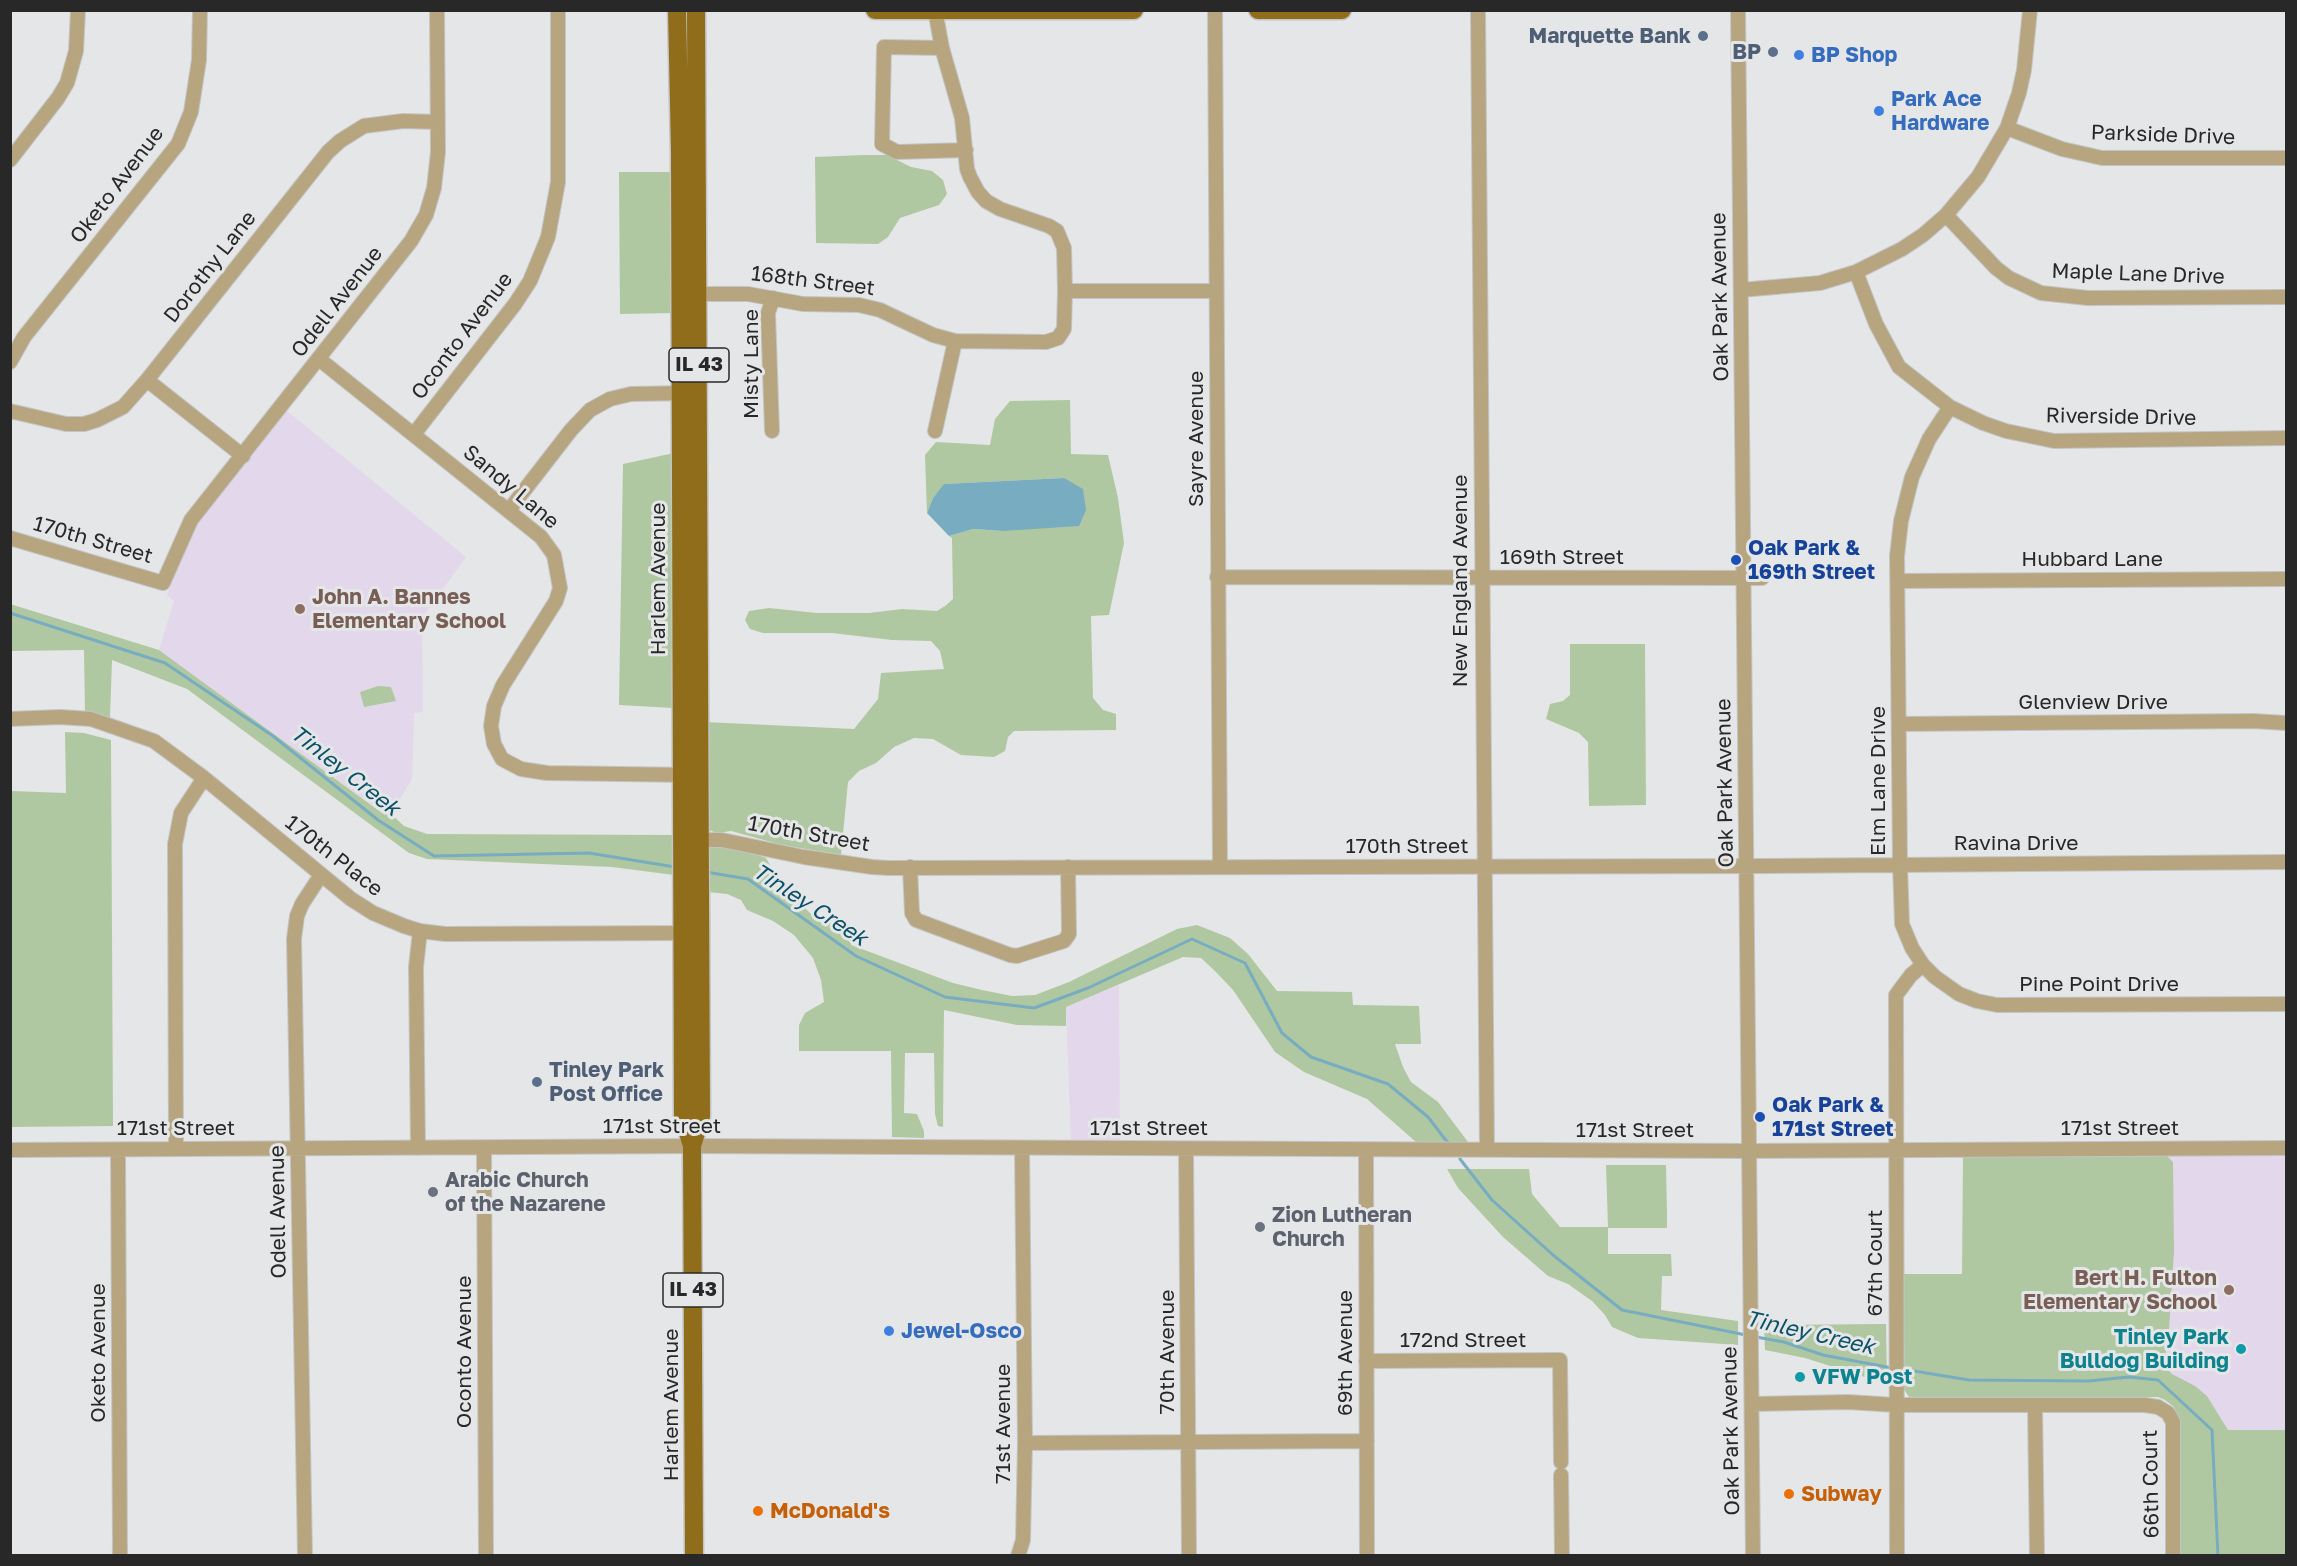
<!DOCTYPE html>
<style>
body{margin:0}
#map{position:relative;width:2297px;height:1566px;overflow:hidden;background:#e5e6e7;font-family:"Golos Text",sans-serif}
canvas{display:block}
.frame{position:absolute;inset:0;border:12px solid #282829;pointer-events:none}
</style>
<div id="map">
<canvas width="2297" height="1566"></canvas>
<div class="frame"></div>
</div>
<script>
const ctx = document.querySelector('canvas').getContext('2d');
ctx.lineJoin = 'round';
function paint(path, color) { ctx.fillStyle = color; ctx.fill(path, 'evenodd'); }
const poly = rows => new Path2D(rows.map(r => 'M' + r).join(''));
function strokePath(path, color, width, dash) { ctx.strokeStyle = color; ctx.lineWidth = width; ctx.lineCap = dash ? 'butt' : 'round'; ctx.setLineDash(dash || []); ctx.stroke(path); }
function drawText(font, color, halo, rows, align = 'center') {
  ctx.font = font + ' "Golos Text",sans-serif'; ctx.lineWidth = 6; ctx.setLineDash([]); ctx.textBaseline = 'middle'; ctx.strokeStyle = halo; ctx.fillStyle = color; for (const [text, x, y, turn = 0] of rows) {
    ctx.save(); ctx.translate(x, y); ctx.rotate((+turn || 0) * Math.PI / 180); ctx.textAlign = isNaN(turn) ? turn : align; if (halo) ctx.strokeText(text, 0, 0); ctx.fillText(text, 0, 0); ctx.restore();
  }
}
paint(poly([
 [286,410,466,557,422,618,423,712,414,713,412,779,391,814,383,813,159,650,174,601,167,595,182,554,193,532,206,512],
 [1119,985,1120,1143,1071,1144,1066,1007],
 [2286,1154,2286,1430,2228,1430,2207,1396,2172,1374,2164,1365,2169,1330,2166,1155]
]), '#e3d7eb');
paint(poly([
 [864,155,887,155,911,167,932,171,943,180,947,194,939,205,900,218,888,237,878,244,816,243,815,157],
 [619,172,674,172,675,313,620,314],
 [1070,400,1071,454,1108,455,1118,498,1124,543,1109,615,1091,616,1093,698,1103,710,1116,714,1116,730,1014,731,1008,737,1005,751,994,757,961,755,933,739,914,738,894,747,876,763,859,771,848,782,841,855,782,845,731,831,717,833,709,830,705,722,854,729,878,699,881,673,944,669,940,651,931,641,892,640,832,633,763,633,750,629,745,620,749,611,769,608,817,613,869,613,902,609,937,611,945,606,953,599,952,538,949,536,973,529,1003,531,1064,478,945,484,933,498,927,513,925,455,936,442,990,445,995,419,1010,401],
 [674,453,673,708,619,705,623,464],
 [10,604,159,650,382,813,391,814,404,826,427,834,675,835,674,875,612,867,427,859,409,853,187,689,112,660,110,718,85,713,84,650,11,651],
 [1570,644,1645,644,1646,805,1589,806,1588,742,1579,733,1546,719,1550,704,1563,701,1570,695],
 [378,686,391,687,396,701,364,707,360,692],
 [65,732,84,733,111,740,113,1126,11,1127,11,791,66,793],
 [716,844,733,846,766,858,775,874,788,884,796,899,810,913,828,922,852,926,851,945,953,983,982,990,1012,996,1035,995,1069,982,1177,929,1197,925,1230,938,1248,954,1277,991,1352,992,1353,1005,1419,1006,1421,1044,1395,1044,1403,1067,1411,1082,1438,1102,1468,1142,1416,1142,1367,1099,1304,1072,1275,1052,1233,990,1215,971,1201,958,1183,957,1066,1007,1066,1026,1017,1025,944,1010,943,1127,938,1126,935,1114,934,1053,905,1053,904,1113,917,1114,924,1131,924,1138,892,1137,891,1051,799,1051,799,1025,805,1013,824,1002,821,980,813,958,794,935,773,921,747,910,741,900,727,894,708,892,708,849],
 [2166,1155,2173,1162,2174,1251,2169,1330,2164,1365,2172,1374,2195,1386,2207,1396,2228,1430,2286,1430,2286,1555,2181,1555,2179,1421,2174,1407,2165,1400,2158,1397,1953,1399,1909,1397,1903,1388,1902,1274,1962,1274,1963,1156],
 [1606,1165,1666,1165,1667,1213,1667,1228,1608,1228,1608,1254,1671,1254,1672,1276,1662,1276,1661,1310,1738,1321,1738,1345,1638,1338,1612,1327,1605,1315,1592,1301,1568,1284,1548,1276,1503,1237,1458,1188,1447,1169,1529,1169,1532,1194,1560,1227,1608,1227],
 [1886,1324,1887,1384,1805,1358,1765,1350,1764,1325]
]), '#b0c8a1');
paint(poly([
 [1064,478,1083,489,1086,510,1079,526,1003,531,973,529,949,536,927,513,933,498,944,484]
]), '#78acc1');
strokePath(poly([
 [10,613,165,663,273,736,378,820,434,856,589,853,675,867],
 [706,872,748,879,856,956,945,997,1034,1008,1088,988,1192,939,1245,963,1282,1033,1311,1057,1388,1084,1428,1117,1448,1143],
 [1460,1159,1492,1200,1553,1255,1622,1310,1746,1335],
 [1756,1337,1784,1342,1823,1355,1892,1368],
 [1902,1369,1969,1380,2088,1381,2129,1377,2158,1380,2212,1430,2218,1556]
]), '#78acc1', 3);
const minor = poly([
 [935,10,942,48,962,118,967,169,970,177,978,192,986,201,1000,209,1049,226,1057,231,1064,248,1065,291],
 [1215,10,1220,867],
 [1478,10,1487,1150],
 [1738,10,1753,1556],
 [942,48,884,47,882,144,897,152,966,150],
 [2007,128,2062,149,2102,158,2286,158],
 [10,160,58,98,67,83,76,51,78,10],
 [1946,215,1996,268,2009,278,2041,293,2088,298,2286,297],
 [1856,272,1876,324,1899,367,1950,407,1983,423,2006,431,2054,441,2286,438],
 [1741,290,1820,283,1856,272,1902,249,1923,235,1946,215,1978,177,2007,128,2019,93,2024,70,2030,10],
 [689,294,748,294,803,304,859,305,880,310,933,335,955,341,1046,342,1058,338,1064,329,1065,291,1216,291],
 [319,359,541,537,554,555,560,588,556,601,503,685,494,706,491,726,494,744,502,759,521,769,547,773,691,775],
 [10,362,24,337,178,144,191,112,199,60,200,10],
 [147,380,243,456],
 [10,411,66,424,84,424,97,420,123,407,147,380,328,152,340,141,364,126,403,121,437,122],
 [772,431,768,313,773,298],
 [935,431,955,341],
 [414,434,515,304,530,281,548,237,558,182,558,10],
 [509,510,571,430,590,410,610,399,631,394,691,393],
 [10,538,163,583,191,520,411,241,426,215,434,188,438,152,437,10],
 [1217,577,1762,578],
 [1898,581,2286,579],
 [10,719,60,717,91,719,154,741,204,778,351,899,373,913,404,926,420,931,445,934,692,933],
 [1899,724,2253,721,2286,723],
 [700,840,722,840,804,857,872,867,888,868,1764,866,2286,862],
 [910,867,912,913,916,920,1010,955,1017,956,1064,941,1069,934,1068,867],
 [1923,965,1935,977,1959,994,1977,1001,1997,1005,2286,1004],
 [418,1148,416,967,420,931],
 [484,1148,486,1556],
 [176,1149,175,844,181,813,204,778],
 [1186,1149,1189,1556],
 [10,1150,692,1146,1749,1151,2286,1148],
 [118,1150,120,1556],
 [1366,1150,1367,1556],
 [1366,1361,1560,1360,1561,1462],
 [1752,1404,1848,1402,1896,1405,2145,1405,2158,1407,2168,1413,2173,1422,2173,1556],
 [2035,1406,2037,1556],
 [1025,1443,1367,1441],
 [1561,1475,1562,1556],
 [305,1556,294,939,297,916,302,904,321,875],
 [1018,1556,1023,1540,1025,1443,1022,1148],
 [1897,1556,1896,995,1911,975,1923,965,1912,948,1902,924,1900,864,1897,556,1901,521,1912,477,1929,439,1950,407]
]);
const major = poly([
 [677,10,680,151,683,1116,692,1146,694,1556],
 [875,10,1134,10],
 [1258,10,1342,10],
 [692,1146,701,1116,696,10]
]);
strokePath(minor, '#c3c4c5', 16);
strokePath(major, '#c3c4c5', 21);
strokePath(minor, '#b7a580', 14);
strokePath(major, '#8f6d1a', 18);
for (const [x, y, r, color] of [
 [1703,36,6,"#5c6f8a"],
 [1773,52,6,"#5c6f8a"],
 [1799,55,6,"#3f7fe0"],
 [1879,111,6,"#3f7fe0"],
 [1736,560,6,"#1a4fb4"],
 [300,609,6,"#8d6e63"],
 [537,1082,6,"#5c6f8a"],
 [1760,1117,6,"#1a4fb4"],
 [433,1192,6,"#6b7280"],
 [1260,1227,6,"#6b7280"],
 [2229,1290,6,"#8d6e63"],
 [889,1331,6,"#3f7fe0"],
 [2241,1349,6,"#0f9aa8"],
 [1800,1377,6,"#0f9aa8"],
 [1789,1494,6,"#e8710a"],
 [758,1511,6,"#e8710a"]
]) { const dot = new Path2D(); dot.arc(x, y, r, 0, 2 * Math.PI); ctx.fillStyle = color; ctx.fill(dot); strokePath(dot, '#e5e6e7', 2); }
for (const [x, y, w] of [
 [699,365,60],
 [693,1290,60]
]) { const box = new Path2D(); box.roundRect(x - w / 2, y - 17, w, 34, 4.5); ctx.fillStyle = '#e5e6e7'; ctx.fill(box); strokePath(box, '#282829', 1.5); }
drawText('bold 20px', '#282829', null, [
 ["IL 43",699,365],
 ["IL 43",693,1290]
]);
drawText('bold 21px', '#4e5e75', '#e5e6e7', [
 ["Marquette Bank",1691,36],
 ["BP",1761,52],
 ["Tinley Park",549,1070,"left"],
 ["Post Office",549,1094,"left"]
], 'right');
drawText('bold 21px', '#366cbe', '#e5e6e7', [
 ["BP Shop",1811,55],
 ["Park Ace",1891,99],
 ["Hardware",1891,123],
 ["Jewel-Osco",901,1331]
], 'left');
drawText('21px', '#282829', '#e5e6e7', [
 ["Parkside Drive",2163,135,2],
 ["Oketo Avenue",117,185,-53],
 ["Dorothy Lane",210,267,-52],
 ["Maple Lane Drive",2138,274,2],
 ["168th Street",813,281,7],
 ["Oak Park Avenue",1720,297,-91],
 ["Odell Avenue",337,302,-52],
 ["Oconto Avenue",462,336,-53],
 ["Misty Lane",751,364,-90],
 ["Riverside Drive",2121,417,1],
 ["Sayre Avenue",1196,439,-90],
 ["Sandy Lane",511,487,40],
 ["170th Street",93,540,16],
 ["169th Street",1562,557],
 ["Hubbard Lane",2092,559],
 ["Harlem Avenue",658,579,-90],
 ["New England Avenue",1460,581,-90],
 ["Glenview Drive",2093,702],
 ["Elm Lane Drive",1878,781,-90],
 ["Oak Park Avenue",1725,783,-91],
 ["170th Street",809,834,10],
 ["Ravina Drive",2016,843],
 ["170th Street",1407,846],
 ["170th Place",334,856,38],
 ["Pine Point Drive",2099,984],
 ["171st Street",662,1126],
 ["171st Street",176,1128],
 ["171st Street",1149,1128],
 ["171st Street",2120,1128],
 ["171st Street",1635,1130],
 ["Odell Avenue",278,1212,-91],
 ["67th Court",1875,1263,-90],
 ["172nd Street",1463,1340],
 ["Oconto Avenue",464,1352,-90],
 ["70th Avenue",1167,1352,-90],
 ["Oketo Avenue",98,1353,-90],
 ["69th Avenue",1345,1353,-90],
 ["Harlem Avenue",671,1405,-90],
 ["71st Avenue",1003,1424,-90],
 ["Oak Park Avenue",1731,1431,-91],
 ["66th Court",2151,1484,-91]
]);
drawText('bold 21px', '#164399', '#e5e6e7', [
 ["Oak Park &",1748,548],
 ["169th Street",1748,572],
 ["Oak Park &",1772,1105],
 ["171st Street",1772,1129]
], 'left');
drawText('bold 21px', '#785e54', '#e5e6e7', [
 ["John A. Bannes",312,597],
 ["Elementary School",312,621],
 ["Bert H. Fulton",2217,1278,"right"],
 ["Elementary School",2217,1302,"right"]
], 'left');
drawText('bold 21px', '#5b616d', '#e5e6e7', [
 ["Arabic Church",445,1180],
 ["of the Nazarene",445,1204],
 ["Zion Lutheran",1272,1215],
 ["Church",1272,1239]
], 'left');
drawText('bold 21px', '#0d838f', '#e5e6e7', [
 ["Tinley Park",2229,1337],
 ["Bulldog Building",2229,1361],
 ["VFW Post",1812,1377,"left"]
], 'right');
drawText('bold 21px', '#c56008', '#e5e6e7', [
 ["Subway",1801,1494],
 ["McDonald's",770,1511]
], 'left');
drawText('italic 22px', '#0b5269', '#e5e6e7', [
 ["Tinley Creek",345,771,38],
 ["Tinley Creek",810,905,33],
 ["Tinley Creek",1810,1333,13]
]);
</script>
